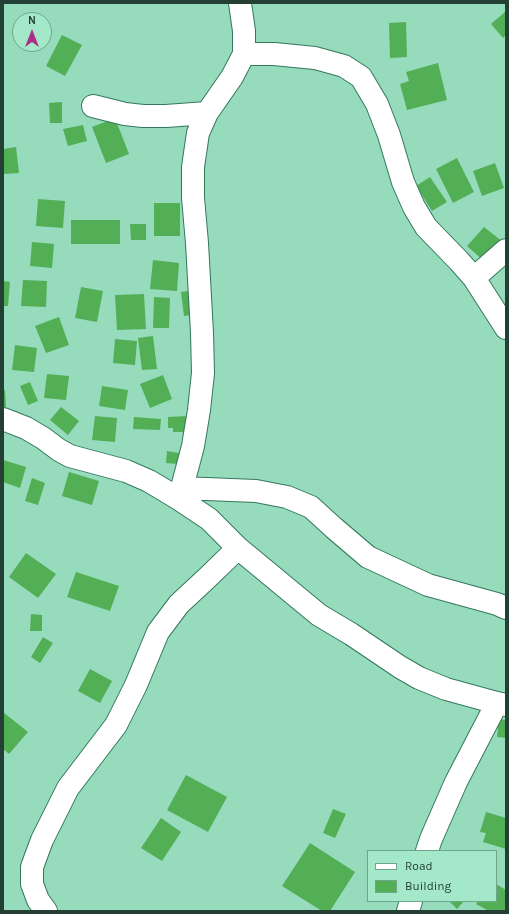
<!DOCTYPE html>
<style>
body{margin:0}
#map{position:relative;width:509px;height:914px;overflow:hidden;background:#96dbbc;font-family:Karla,sans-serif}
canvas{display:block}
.frame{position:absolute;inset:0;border:4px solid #244034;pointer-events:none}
.legend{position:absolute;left:367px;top:850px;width:130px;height:52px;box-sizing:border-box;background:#a3e8c8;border:1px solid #70a58d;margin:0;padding:5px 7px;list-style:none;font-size:12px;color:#244034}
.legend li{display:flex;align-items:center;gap:8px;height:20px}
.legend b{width:20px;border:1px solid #70a58d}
.north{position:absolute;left:12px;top:12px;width:40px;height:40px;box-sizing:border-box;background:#a3e8c8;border:1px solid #70a58d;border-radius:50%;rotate:0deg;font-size:11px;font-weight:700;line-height:16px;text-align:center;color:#244034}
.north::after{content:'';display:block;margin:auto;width:14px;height:18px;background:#ab2f82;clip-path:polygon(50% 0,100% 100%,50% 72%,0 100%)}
</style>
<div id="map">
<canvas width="509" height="914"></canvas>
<div class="frame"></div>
<ul class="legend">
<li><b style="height:5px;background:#fff"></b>Road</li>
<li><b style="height:11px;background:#53af56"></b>Building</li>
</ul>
<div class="north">N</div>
</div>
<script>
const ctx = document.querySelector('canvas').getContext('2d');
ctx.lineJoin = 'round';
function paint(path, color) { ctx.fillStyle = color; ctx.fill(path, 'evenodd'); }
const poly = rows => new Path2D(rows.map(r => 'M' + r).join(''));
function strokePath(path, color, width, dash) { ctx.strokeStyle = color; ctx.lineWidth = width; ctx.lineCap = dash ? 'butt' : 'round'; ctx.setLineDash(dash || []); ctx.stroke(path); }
paint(poly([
 [506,11,506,35,503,38,491,24],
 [406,22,407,57,390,58,389,23],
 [62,35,82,45,65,76,46,66],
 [438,63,447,100,407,110,400,84,409,81,406,72],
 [62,102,62,123,50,123,49,103],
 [115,118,129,154,106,163,92,127],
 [83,125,87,141,68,146,63,129],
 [16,147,19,173,3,174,3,149],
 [457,158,474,192,453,203,436,169],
 [495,163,504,188,482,196,473,171],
 [430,177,447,202,432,211,416,186],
 [38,199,65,201,63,228,36,226],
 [154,203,180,203,180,236,154,236],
 [71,220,120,220,120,244,71,244],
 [130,224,146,224,146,240,131,240],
 [484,227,503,242,485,262,467,246],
 [32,242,54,244,52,268,30,266],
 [153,260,179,263,177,291,150,289],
 [23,280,47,281,46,307,21,306],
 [3,281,10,282,8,306,3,306],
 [81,287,103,291,97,322,75,318],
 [195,290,199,314,184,316,181,292],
 [144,294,146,329,117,330,115,295],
 [154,297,170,298,169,328,153,328],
 [59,317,69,345,46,353,35,326],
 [153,336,157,369,142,370,138,338],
 [115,339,137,341,135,365,113,363],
 [15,345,37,348,34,372,12,370],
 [47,374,69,376,66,400,44,398],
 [163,375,172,399,150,408,140,384],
 [30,382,38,401,28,405,20,386],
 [102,386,128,390,125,410,99,406],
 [3,390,5,390,6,407,3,407],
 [61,407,79,421,68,435,50,420],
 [95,416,117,418,115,442,92,440],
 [188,416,189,432,173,432,173,428,168,428,168,417],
 [134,417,161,419,160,430,133,429],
 [167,451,179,453,178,464,166,463],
 [3,460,26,467,20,488,3,482],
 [69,472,99,481,92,505,62,496],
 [32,478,45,483,38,505,25,501],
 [26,553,56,574,38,598,9,577],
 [76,572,119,586,110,611,67,597],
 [31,614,42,615,42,631,30,631],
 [43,637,53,643,40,663,31,657],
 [90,669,112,681,100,703,78,691],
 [3,712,28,732,9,754,3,749],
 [499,719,506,720,506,738,497,737],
 [186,775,227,797,208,832,167,810],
 [333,809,346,814,335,838,323,833],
 [486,812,506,818,506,849,483,842,486,833,480,832],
 [161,818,181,832,162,861,141,848],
 [310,843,355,872,330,911,322,911,282,886],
 [496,884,506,890,506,911,489,911,476,904,478,901,496,901],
 [449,901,464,901,457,909]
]), '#53af56');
const minor = poly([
 [244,54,274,54,315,58,344,66,361,77,377,104,389,135,403,182,414,207,426,227,459,261,474,278,506,328],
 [93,106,125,114,143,116,166,116,207,113],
 [474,278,506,250],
 [3,419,26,428,43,438,59,450,70,456,126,471,149,481,179,499,209,519,238,548,319,615,351,634,400,667,419,678,446,689,497,703,506,705],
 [182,488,256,491,287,497,311,507,334,528,368,557,428,585,497,604,506,608],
 [179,499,193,446,199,410,203,373,202,333,197,243,193,198,193,167,198,133,207,113,232,77,244,54,244,31,240,3],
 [427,851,431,839,456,782,497,703],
 [46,911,38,900,32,884,32,867,42,840,68,788,116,725,136,685,158,632,179,604,207,578,238,548],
 [408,911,411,901]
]);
strokePath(minor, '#34785c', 24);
strokePath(minor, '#fff', 22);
</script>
